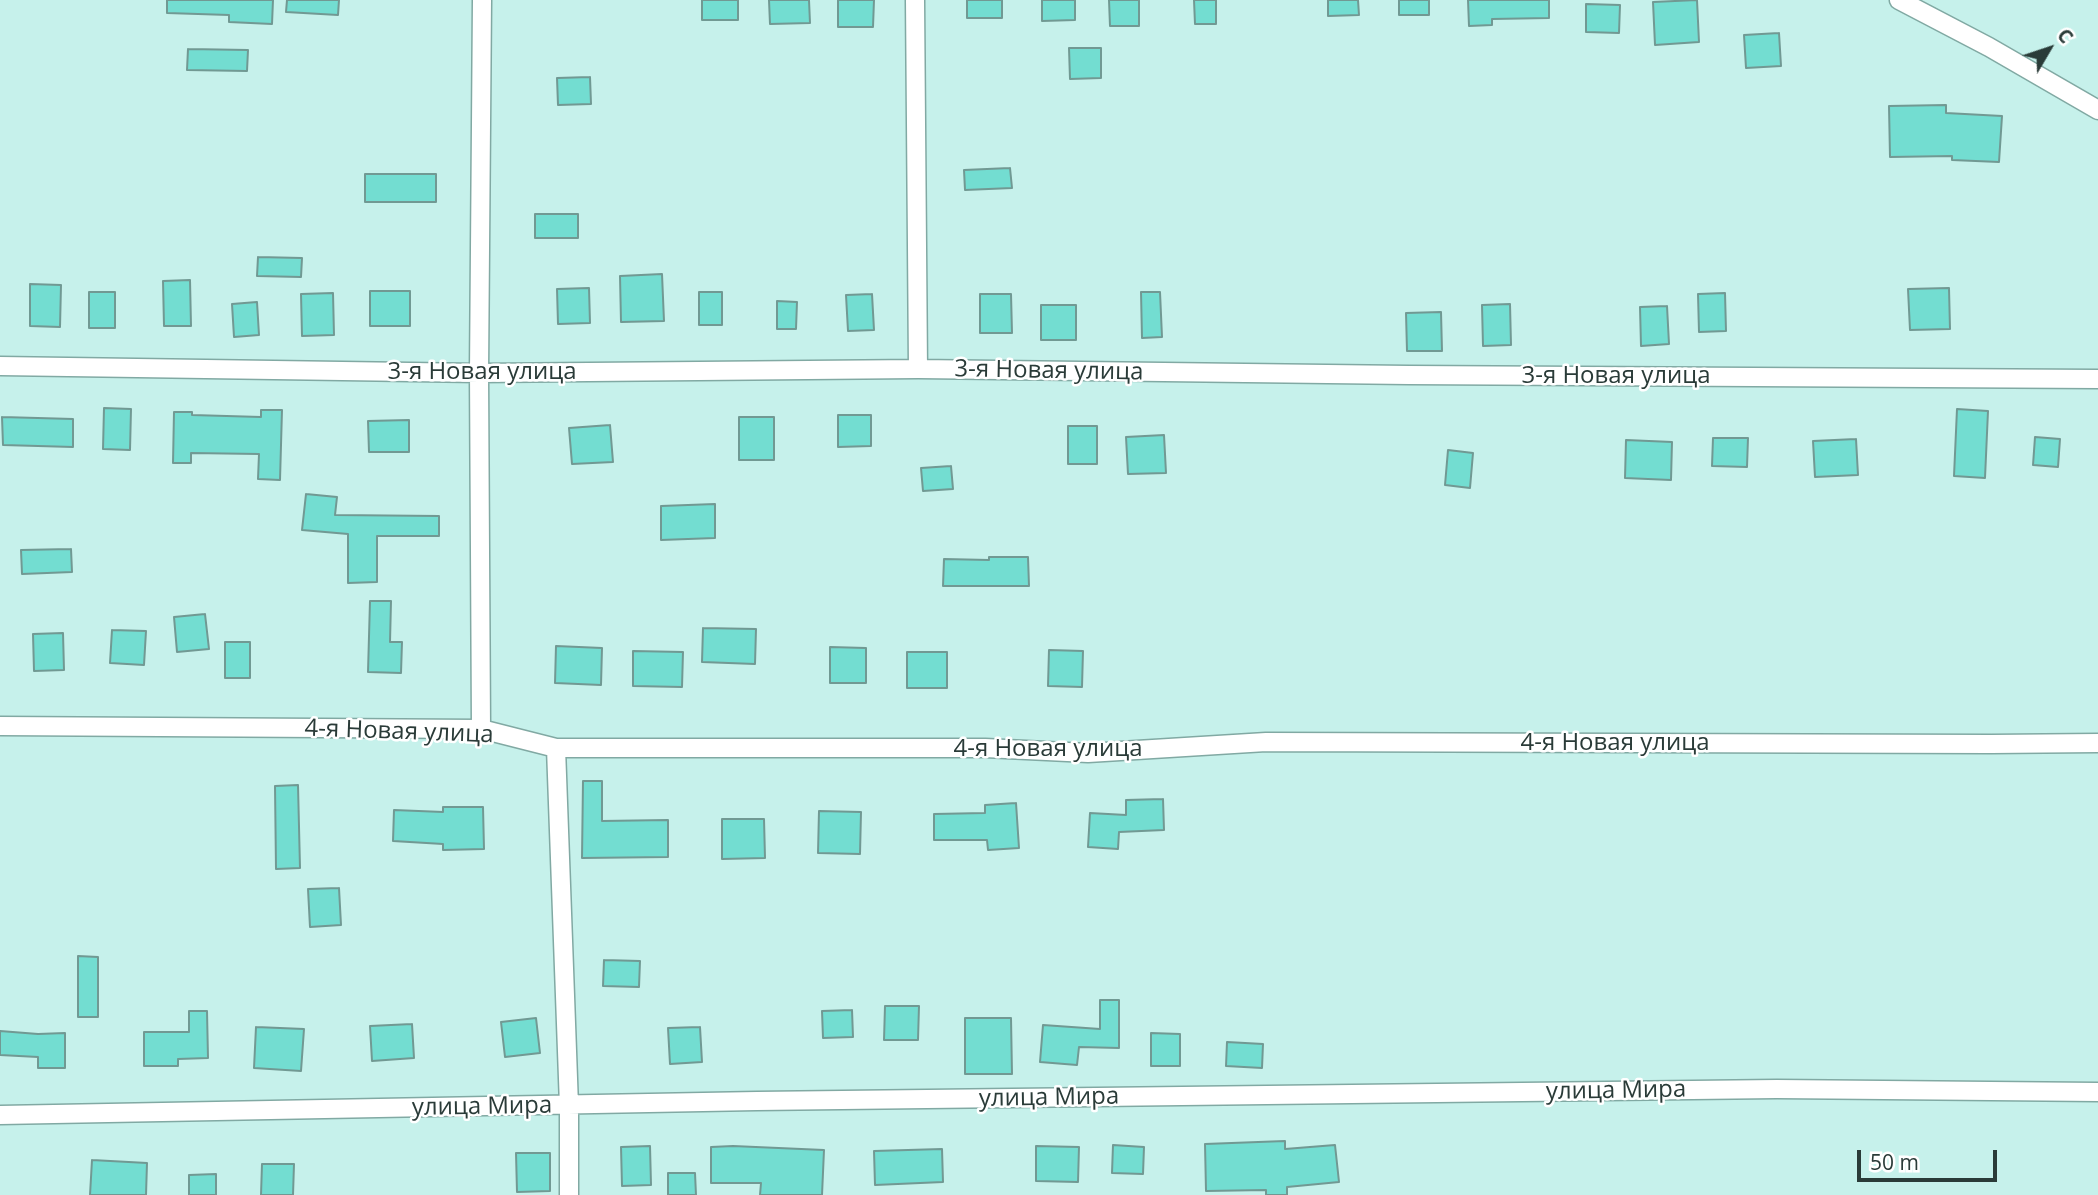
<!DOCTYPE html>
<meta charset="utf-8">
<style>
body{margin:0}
#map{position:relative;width:2098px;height:1195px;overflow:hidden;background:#c6f1eb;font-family:"Open Sans",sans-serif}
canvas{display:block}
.north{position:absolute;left:2014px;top:14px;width:70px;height:70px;-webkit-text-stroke:5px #fff;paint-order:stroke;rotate:51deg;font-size:19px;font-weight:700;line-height:28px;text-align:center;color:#2a3b38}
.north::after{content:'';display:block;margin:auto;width:24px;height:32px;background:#2a3b38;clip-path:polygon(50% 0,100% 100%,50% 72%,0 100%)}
.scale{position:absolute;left:1857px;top:1150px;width:140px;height:32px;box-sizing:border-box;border:4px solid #2a3b38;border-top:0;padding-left:9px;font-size:21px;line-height:24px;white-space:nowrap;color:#2a3b38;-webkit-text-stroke:5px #fff;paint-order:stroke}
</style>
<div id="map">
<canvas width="2098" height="1195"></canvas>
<div class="north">С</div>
<div class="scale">50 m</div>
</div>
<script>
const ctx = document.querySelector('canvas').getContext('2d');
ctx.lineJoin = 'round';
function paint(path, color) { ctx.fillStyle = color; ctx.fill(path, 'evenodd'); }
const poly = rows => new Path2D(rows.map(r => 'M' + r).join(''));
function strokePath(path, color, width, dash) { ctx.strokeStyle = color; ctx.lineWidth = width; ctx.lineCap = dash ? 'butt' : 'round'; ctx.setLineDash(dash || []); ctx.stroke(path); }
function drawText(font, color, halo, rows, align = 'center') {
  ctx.font = font + ' "Open Sans",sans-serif'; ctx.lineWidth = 5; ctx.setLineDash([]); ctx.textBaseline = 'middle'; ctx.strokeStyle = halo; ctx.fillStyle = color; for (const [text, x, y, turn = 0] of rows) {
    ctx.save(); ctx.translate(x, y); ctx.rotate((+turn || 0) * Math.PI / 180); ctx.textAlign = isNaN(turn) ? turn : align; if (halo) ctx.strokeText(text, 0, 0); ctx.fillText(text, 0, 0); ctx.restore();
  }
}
const building = poly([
 [167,0,273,0,272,24,229,22,229,15,167,13,167,0],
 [287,0,339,0,338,15,286,12,287,0],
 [702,0,738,0,738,20,702,20,702,0],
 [769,0,809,0,810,23,770,24,769,0],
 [838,0,874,0,873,27,838,27,838,0],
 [967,0,1002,0,1002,18,967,18,967,0],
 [1042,0,1075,0,1075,20,1042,21,1042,0],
 [1109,0,1139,0,1139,26,1110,26,1109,0],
 [1194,0,1216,0,1216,24,1195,24,1194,0],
 [1328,0,1358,0,1359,15,1328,16,1328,0],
 [1399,0,1429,0,1429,15,1399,15,1399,0],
 [1468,0,1549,0,1549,18,1492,19,1492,25,1469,26,1468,0],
 [1697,0,1699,42,1655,45,1653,2,1697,0],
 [1586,4,1620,5,1619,33,1586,32,1586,4],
 [1779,33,1781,66,1746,68,1744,35,1779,33],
 [1069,48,1101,48,1101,78,1070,79,1069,48],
 [188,49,248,50,247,71,187,70,188,49],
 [590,77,591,104,558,105,557,78,590,77],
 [1946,105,1946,113,2002,116,1999,162,1952,160,1952,156,1890,157,1889,106,1946,105],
 [1010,168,1012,188,965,190,964,170,1010,168],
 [365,174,436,174,436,202,365,202,365,174],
 [535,214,578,214,578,238,535,238,535,214],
 [258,257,302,258,301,277,257,276,258,257],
 [662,274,664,321,621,322,620,276,662,274],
 [190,280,191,326,164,326,163,281,190,280],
 [30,284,61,285,60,327,30,326,30,284],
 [589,288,590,323,558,324,557,289,589,288],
 [1949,288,1950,329,1910,330,1908,289,1949,288],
 [370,291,410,291,410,326,370,326,370,291],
 [89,292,115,292,115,328,89,328,89,292],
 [699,292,722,292,722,325,699,325,699,292],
 [1141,292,1160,292,1162,337,1142,338,1141,292],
 [333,293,334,335,302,336,301,294,333,293],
 [1725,293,1726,331,1699,332,1698,294,1725,293],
 [872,294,874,330,848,331,846,295,872,294],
 [980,294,1011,294,1012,333,980,333,980,294],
 [777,301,797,302,796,329,777,329,777,301],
 [257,302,259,335,234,337,232,304,257,302],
 [1510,304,1511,345,1483,346,1482,305,1510,304],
 [1041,305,1076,305,1076,340,1041,340,1041,305],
 [1667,306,1669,344,1641,346,1640,307,1667,306],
 [1441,312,1442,351,1407,351,1406,313,1441,312],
 [104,408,131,409,130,450,103,449,104,408],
 [1957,409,1988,411,1985,478,1954,476,1957,409],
 [261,410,282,410,280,480,258,479,259,454,191,453,191,463,173,463,174,412,192,412,192,415,261,417,261,410],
 [838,415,871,415,871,446,838,447,838,415],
 [2,417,73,419,73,447,3,445,2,417],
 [739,417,774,417,774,460,739,460,739,417],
 [409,420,409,452,369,452,368,421,409,420],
 [610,425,613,462,572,464,569,428,610,425],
 [1068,426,1097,426,1097,464,1068,464,1068,426],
 [1164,435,1166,473,1128,474,1126,437,1164,435],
 [2035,437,2060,439,2058,467,2033,465,2035,437],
 [1713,438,1748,438,1747,467,1712,466,1713,438],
 [1856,439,1858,475,1815,477,1813,441,1856,439],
 [1626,440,1672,442,1671,480,1625,478,1626,440],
 [1448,450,1473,453,1470,488,1445,485,1448,450],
 [951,466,953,489,923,491,921,468,951,466],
 [306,494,337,497,335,515,439,516,439,536,377,536,377,582,348,583,348,534,302,530,306,494],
 [715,504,715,538,661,540,661,506,715,504],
 [71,549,72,572,22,574,21,550,71,549],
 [989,557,1028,557,1029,586,943,586,944,559,989,560,989,557],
 [370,601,391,601,390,642,402,642,401,673,368,672,370,601],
 [205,614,209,649,177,652,174,617,205,614],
 [703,628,756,629,755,664,702,662,703,628],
 [112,630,146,631,144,665,110,663,112,630],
 [63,633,64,670,34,671,33,634,63,633],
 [225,642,250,642,250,678,225,678,225,642],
 [556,646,602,648,601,685,555,683,556,646],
 [830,647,866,648,866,683,830,683,830,647],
 [1049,650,1083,651,1082,687,1048,686,1049,650],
 [633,651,683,652,682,687,633,686,633,651],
 [907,652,947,652,947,688,907,688,907,652],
 [583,781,602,781,602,821,668,820,668,857,582,858,583,781],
 [298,785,300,868,276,869,275,786,298,785],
 [1163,799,1164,830,1119,832,1118,849,1088,847,1090,813,1126,815,1126,800,1163,799],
 [1016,803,1019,848,988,850,987,840,934,840,934,814,985,813,985,805,1016,803],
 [443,807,483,807,484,849,443,850,443,844,393,841,394,810,443,812,443,807],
 [819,811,861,812,860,854,818,853,819,811],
 [722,819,764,819,765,858,722,859,722,819],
 [339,888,341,925,310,927,308,889,339,888],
 [78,956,98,957,98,1017,78,1017,78,956],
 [604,960,640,961,639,987,603,986,604,960],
 [1100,1000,1119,1000,1119,1048,1079,1047,1077,1065,1040,1062,1043,1025,1100,1029,1100,1000],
 [885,1006,919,1006,918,1040,884,1040,885,1006],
 [852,1010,853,1037,823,1038,822,1011,852,1010],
 [189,1011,207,1011,208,1058,178,1059,178,1066,144,1066,144,1032,189,1032,189,1011],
 [536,1018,540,1053,505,1057,501,1022,536,1018],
 [965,1018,1011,1018,1012,1074,965,1074,965,1018],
 [412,1024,414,1058,372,1061,370,1026,412,1024],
 [256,1027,304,1029,301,1071,254,1068,256,1027],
 [700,1027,702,1062,670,1064,668,1028,700,1027],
 [0,1031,38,1034,65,1033,65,1068,38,1068,38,1057,0,1055,0,1031],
 [1151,1033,1180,1034,1180,1066,1151,1066,1151,1033],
 [1227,1042,1263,1044,1262,1068,1226,1066,1227,1042],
 [1285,1141,1285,1149,1335,1145,1339,1182,1287,1187,1287,1195,1266,1195,1266,1190,1206,1191,1205,1144,1285,1141],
 [1113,1145,1144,1147,1143,1174,1112,1173,1113,1145],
 [650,1146,651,1185,622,1186,621,1147,650,1146],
 [733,1146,824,1150,822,1195,760,1195,761,1183,711,1183,711,1147,733,1146],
 [1036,1146,1079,1147,1078,1182,1036,1181,1036,1146],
 [942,1149,943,1182,875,1185,874,1151,942,1149],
 [516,1153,550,1153,550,1191,517,1192,516,1153],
 [92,1160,147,1163,146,1195,90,1195,92,1160],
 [262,1164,294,1164,293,1195,261,1195,262,1164],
 [668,1173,695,1173,696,1195,668,1195,668,1173],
 [216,1174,216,1195,189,1195,189,1175,216,1174]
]);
paint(building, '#73ddd1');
strokePath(building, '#719993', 2);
const minor = poly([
 [915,0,918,369],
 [1899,0,1989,47,2098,110],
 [0,366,479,373,918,369,1409,375,2098,379],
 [0,726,481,729,556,748,985,748,1088,753,1266,742,1991,744,2098,743],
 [481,729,479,373,482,0],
 [556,748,569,1106,569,1195],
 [0,1115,757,1101,1777,1089,2098,1092]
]);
strokePath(minor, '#81a9a3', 21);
strokePath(minor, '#fff', 18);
drawText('24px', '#2a3b38', '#fff', [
 ["3-я Новая улица",1049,371,1],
 ["3-я Новая улица",482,372],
 ["3-я Новая улица",1616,376],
 ["4-я Новая улица",399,732,2],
 ["4-я Новая улица",1615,743],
 ["4-я Новая улица",1048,749],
 ["улица Мира",1616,1091,-1],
 ["улица Мира",1049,1098,-1],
 ["улица Мира",482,1107,-1]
]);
</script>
